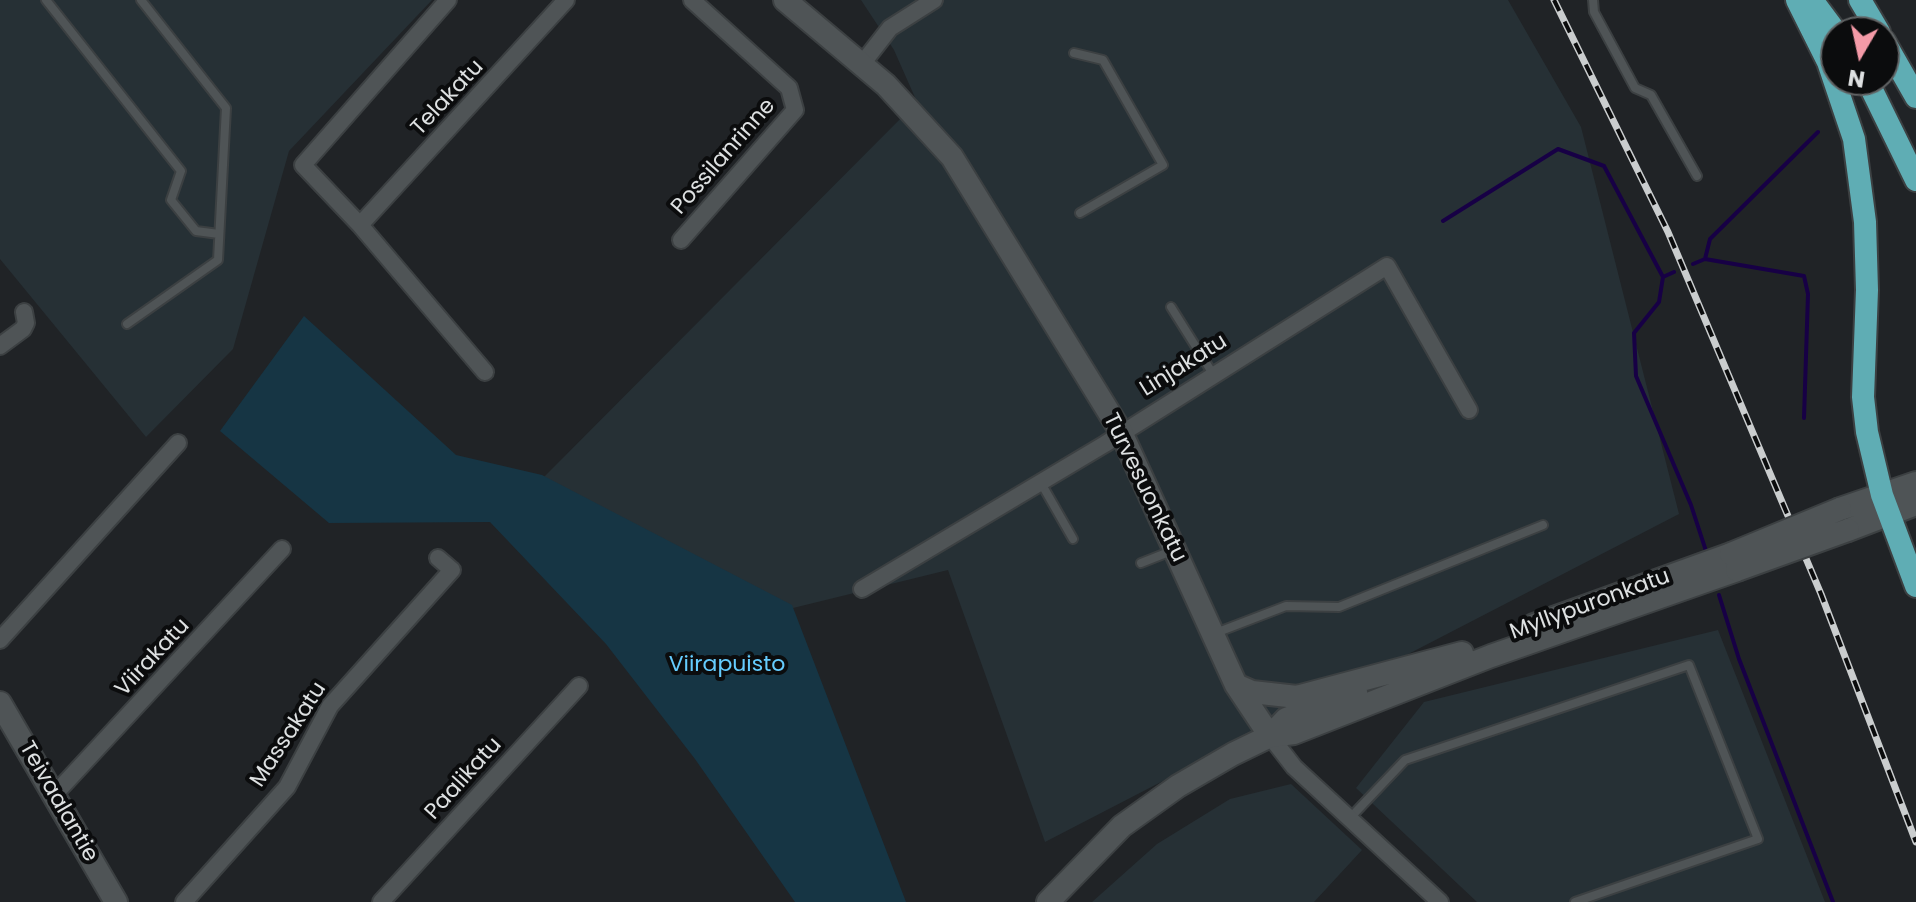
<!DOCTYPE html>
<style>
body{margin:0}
#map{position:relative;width:1916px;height:902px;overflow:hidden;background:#202326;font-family:Poppins,sans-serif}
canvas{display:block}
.north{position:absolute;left:1820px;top:16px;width:80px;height:80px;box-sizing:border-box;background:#0b0c0d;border:2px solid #5f6162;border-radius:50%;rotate:189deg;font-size:22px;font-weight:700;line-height:32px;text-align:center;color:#dee1e2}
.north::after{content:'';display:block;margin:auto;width:28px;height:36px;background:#f49aa7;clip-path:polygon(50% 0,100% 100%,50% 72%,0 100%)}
</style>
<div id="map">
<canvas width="1916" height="902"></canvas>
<div class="north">N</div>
</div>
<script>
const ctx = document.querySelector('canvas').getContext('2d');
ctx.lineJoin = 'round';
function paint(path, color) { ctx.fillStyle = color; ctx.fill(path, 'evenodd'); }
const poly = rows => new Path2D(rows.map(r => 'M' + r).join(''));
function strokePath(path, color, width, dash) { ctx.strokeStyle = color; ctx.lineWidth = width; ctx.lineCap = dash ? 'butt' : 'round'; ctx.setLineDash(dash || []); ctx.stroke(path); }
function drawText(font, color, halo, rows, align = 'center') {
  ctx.font = font + ' Poppins,sans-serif'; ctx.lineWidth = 8; ctx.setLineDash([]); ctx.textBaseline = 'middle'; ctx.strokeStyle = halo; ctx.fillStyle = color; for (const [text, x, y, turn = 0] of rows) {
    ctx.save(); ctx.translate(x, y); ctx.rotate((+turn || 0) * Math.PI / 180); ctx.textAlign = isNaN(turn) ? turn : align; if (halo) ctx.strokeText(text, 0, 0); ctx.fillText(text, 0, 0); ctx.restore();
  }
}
paint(poly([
 [0,0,432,0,289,151,233,349,146,437,0,259],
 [861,0,1508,0,1581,127,1679,514,1045,842,948,570,793,608,543,478,917,102,894,50],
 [1718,630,1825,902,1477,902,1356,788,1424,702],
 [1291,784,1362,850,1314,902,1092,902,1157,844,1230,799]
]), '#263035');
paint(poly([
 [304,316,456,455,542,475,792,605,906,902,795,902,695,759,606,644,490,522,329,523,220,431]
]), '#163544');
strokePath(poly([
 [1443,221,1558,149,1604,166,1663,277,1659,302,1634,333,1636,376,1691,505,1706,551],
 [1705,259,1710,239,1818,132],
 [1693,264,1705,259,1804,276,1808,294,1804,418],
 [1663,277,1674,272],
 [1719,595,1739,659,1833,902]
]), '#170045', 4);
const service = poly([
 [46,0,181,171,171,200,196,231,219,234],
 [1593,0,1594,12,1635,88,1651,95,1697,176],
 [1074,53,1103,60,1163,165,1080,213],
 [1171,307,1213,374],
 [127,324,218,260,226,108,141,0],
 [1041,483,1073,539],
 [1141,563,1174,550],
 [1213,634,1286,606,1339,607,1543,525],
 [1350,818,1405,760,1689,665,1758,839,1575,902]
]);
const minor = poly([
 [448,0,303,165,360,225,485,372],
 [862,64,890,28,934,0],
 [360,225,566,0],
 [681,240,795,110,789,88,692,0],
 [0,346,23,329,26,323,24,312],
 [862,589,1105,444,1387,266,1469,410],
 [0,640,178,443],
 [1270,736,1294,767,1440,902],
 [54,795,282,549],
 [184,902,287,787,330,706,452,570,438,558],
 [381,902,579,686]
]);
const secondary = poly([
 [785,0,886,85,952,157,1121,432,1236,685,1270,736],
 [1840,509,1916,483],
 [1848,530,1916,504],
 [1534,625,1731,554],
 [1236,685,1252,692,1297,697,1462,653],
 [0,703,116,902],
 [1270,736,1286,719,1356,692],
 [1048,902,1122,826,1178,786,1233,754,1270,736,1294,733,1491,656,1737,570]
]);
const trunk = poly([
 [1797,0,1828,62,1854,139,1865,222,1867,290,1863,397,1867,432,1882,495,1916,586],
 [1812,0,1836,32],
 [1860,0,1879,32],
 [1884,41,1916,97],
 [1867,80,1916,180]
]);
strokePath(service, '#3c4042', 12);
strokePath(minor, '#3c4042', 20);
strokePath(secondary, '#3c4042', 26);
strokePath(trunk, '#3c4042', 26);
strokePath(service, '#4f5456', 8);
strokePath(minor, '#4f5456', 16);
strokePath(secondary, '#4f5456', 22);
strokePath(trunk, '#5fadb4', 22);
const rail = poly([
 [1554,0,1668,232,1821,594,1916,842]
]);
strokePath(rail, '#cacdce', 7);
strokePath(rail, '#0b0c0d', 4, [12]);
const secondaryBridge = poly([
 [1731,554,1840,509],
 [1737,570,1848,530]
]);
strokePath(secondaryBridge, '#3c4042', 26, []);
strokePath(secondaryBridge, '#4f5456', 22);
drawText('22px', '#dee1e2', '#0b0c0d', [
 ["Telakatu",448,98,-47],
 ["Possilanrinne",724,157,-49],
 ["Linjakatu",1184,366,-32],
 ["Turvesuonkatu",1144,488,64],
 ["Myllypuronkatu",1590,605,-20],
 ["Viirakatu",153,658,-47],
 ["Massakatu",289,735,-57],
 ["Paalikatu",464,779,-48],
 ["Teivaalantie",58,802,60]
]);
drawText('22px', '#65ccfe', '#0b0c0d', [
 ["Viirapuisto",727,665]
]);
</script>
